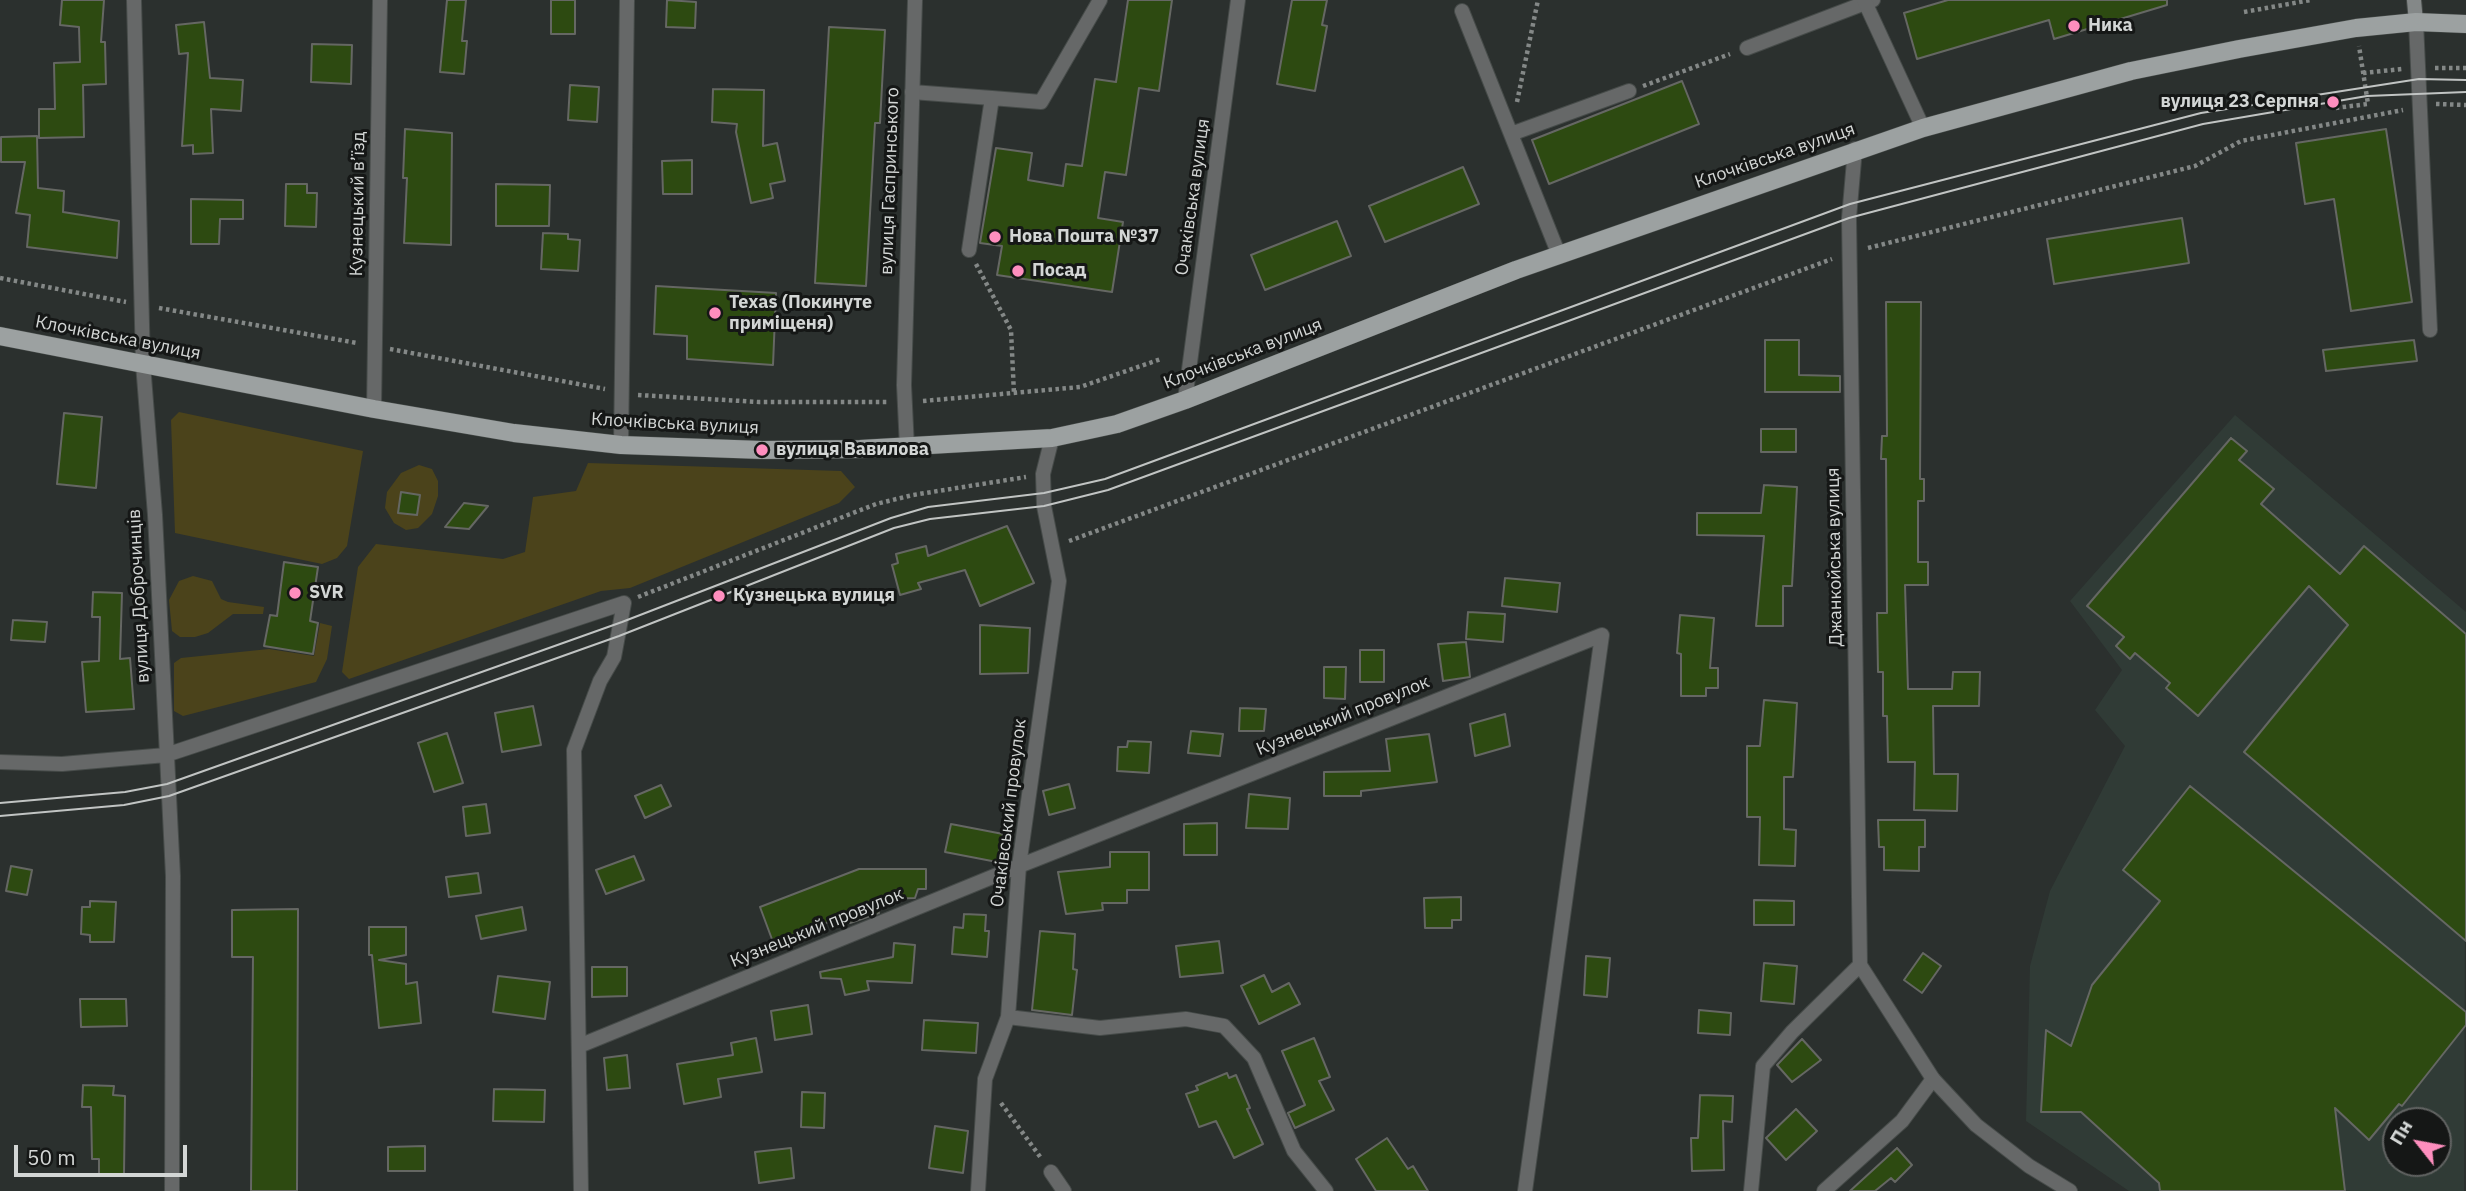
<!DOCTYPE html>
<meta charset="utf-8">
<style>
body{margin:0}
#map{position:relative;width:2466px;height:1191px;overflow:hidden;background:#2b302e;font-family:"IBM Plex Sans",sans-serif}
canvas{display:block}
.north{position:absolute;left:2382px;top:1107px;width:70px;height:70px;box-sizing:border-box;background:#151716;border:2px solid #616362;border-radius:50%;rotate:301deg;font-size:19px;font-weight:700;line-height:28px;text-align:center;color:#d3d6d5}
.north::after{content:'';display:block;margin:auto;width:24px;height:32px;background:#fe8ebe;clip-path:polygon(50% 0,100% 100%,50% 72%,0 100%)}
.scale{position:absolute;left:14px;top:1145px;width:173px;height:32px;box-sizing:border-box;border:4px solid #d3d6d5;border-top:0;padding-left:9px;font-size:21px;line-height:24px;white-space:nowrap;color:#d3d6d5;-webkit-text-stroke:5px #151716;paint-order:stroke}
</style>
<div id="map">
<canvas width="2466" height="1191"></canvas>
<div class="north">Пн</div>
<div class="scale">50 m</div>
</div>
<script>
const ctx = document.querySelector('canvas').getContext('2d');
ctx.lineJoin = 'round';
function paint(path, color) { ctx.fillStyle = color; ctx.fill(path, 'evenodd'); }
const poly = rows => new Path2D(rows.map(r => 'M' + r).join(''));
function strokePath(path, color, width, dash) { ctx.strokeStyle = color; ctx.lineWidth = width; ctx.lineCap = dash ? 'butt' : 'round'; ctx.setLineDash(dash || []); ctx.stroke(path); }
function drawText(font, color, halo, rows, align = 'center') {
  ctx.font = font + ' "IBM Plex Sans",sans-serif'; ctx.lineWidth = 6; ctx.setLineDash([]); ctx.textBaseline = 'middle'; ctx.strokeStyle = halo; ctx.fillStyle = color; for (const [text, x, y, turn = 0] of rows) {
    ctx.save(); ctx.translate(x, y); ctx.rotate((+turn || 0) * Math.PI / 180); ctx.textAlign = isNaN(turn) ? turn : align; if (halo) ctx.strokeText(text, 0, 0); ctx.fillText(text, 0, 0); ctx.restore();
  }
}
paint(poly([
 [2235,415,2466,612,2464,1191,2129,1191,2026,1121,2030,966,2050,891,2125,746,2095,710,2122,670,2070,601],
 [2396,1121,2438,1121,2438,1163,2396,1163]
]), '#303b36');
paint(poly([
 [179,412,363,451,347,546,337,558,322,564,175,533,171,420],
 [588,463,841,471,855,487,839,503,630,588,601,591,349,679,342,672,358,567,376,544,503,559,525,552,533,497,576,491],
 [419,465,432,469,438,481,438,496,432,514,418,528,406,530,394,523,385,508,387,492,401,473],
 [193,576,212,581,221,599,228,602,264,607,263,614,233,614,208,633,195,637,180,637,172,631,169,600,179,581],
 [320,623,332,626,327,659,316,682,183,716,174,711,174,663,181,658,269,649,314,656]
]), '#4b431b');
const building = poly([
 [62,0,104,0,101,42,105,42,106,84,83,85,84,137,39,138,39,109,55,109,54,63,80,62,79,27,60,25,62,0],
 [447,0,466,0,462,41,467,41,464,74,440,72,447,0],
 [551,0,575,0,575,34,551,34,551,0],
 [667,0,696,2,695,28,666,27,667,0],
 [1128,0,1172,0,1159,91,1139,88,1126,175,1105,172,1098,218,1123,222,1112,292,997,275,1002,246,980,243,996,148,1032,153,1028,180,1063,186,1066,164,1082,166,1095,79,1116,82,1128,0],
 [1292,0,1327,0,1322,25,1327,26,1315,91,1277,84,1292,0],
 [1948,0,2167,0,2167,5,2054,39,2049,20,1917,59,1904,13,1948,0],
 [204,22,210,78,243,80,241,111,211,109,213,153,193,154,193,145,182,146,188,53,179,54,176,25,204,22],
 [829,27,885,30,880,123,875,123,866,286,815,283,829,27],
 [312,44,352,45,351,84,311,82,312,44],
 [1682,81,1699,124,1549,184,1532,140,1682,81],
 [570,85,599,87,597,122,568,120,570,85],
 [713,89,764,90,763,146,777,143,785,181,770,184,773,198,751,203,736,132,737,124,712,122,713,89],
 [405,129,452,133,451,245,404,243,407,178,403,178,405,129],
 [2386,129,2412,302,2351,311,2334,199,2305,204,2296,143,2386,129],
 [37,136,38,188,64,191,63,212,119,221,117,258,27,247,30,215,16,213,25,162,1,162,1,137,37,136],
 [692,160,692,194,663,194,662,161,692,160],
 [1463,167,1479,204,1385,242,1369,206,1463,167],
 [286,184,307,184,307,193,317,193,316,227,285,226,286,184],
 [496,184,550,185,549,226,496,226,496,184],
 [191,199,243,200,243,219,220,219,219,244,191,244,191,199],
 [2182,218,2189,263,2054,284,2047,239,2182,218],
 [1337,221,1351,256,1265,290,1251,255,1337,221],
 [543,233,568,234,568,239,580,240,578,271,541,269,543,233],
 [656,286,776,293,773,365,687,359,687,336,654,334,656,286],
 [1886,302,1921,302,1920,479,1924,479,1924,501,1918,501,1918,562,1928,562,1928,585,1905,585,1908,689,1952,689,1953,672,1980,672,1979,706,1933,706,1934,774,1958,774,1957,811,1914,810,1915,762,1888,762,1887,716,1883,716,1883,672,1878,672,1877,613,1887,613,1886,459,1881,459,1882,436,1887,436,1886,302],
 [1765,340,1799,340,1799,375,1840,376,1840,392,1765,392,1765,340],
 [2414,340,2417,361,2326,371,2323,350,2414,340],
 [64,413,102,417,96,488,57,484,64,413],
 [1761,429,1796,429,1796,452,1761,452,1761,429],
 [2231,438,2247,451,2239,460,2274,489,2261,504,2340,574,2364,546,2466,634,2466,941,2244,752,2348,625,2309,586,2198,716,2166,688,2170,683,2135,653,2130,659,2116,646,2124,637,2087,606,2231,438],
 [1764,485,1797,487,1792,586,1783,586,1783,626,1756,626,1764,536,1697,535,1697,513,1761,513,1764,485],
 [401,492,420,495,417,515,398,513,401,492],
 [464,503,488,506,469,529,445,527,464,503],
 [1007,526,1034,583,980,606,965,570,918,583,921,589,900,595,892,565,898,563,896,554,926,546,928,556,1007,526],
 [284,562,318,567,310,621,318,623,313,654,264,646,270,615,277,616,284,562],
 [1505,578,1560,583,1557,612,1502,606,1505,578],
 [93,592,122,593,120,659,130,658,134,709,86,712,82,662,99,661,100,617,92,617,93,592],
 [1468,612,1505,614,1503,642,1466,639,1468,612],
 [1680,615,1714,618,1710,668,1718,668,1718,688,1706,688,1706,696,1681,696,1681,654,1677,653,1680,615],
 [13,620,47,622,45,642,11,640,13,620],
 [980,625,1030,628,1028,673,980,674,980,625],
 [1466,642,1470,677,1443,681,1438,644,1466,642],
 [1360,650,1384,650,1384,682,1360,682,1360,650],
 [1324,667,1346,667,1345,699,1324,698,1324,667],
 [1764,700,1797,703,1793,777,1784,777,1784,829,1796,830,1795,866,1759,865,1760,817,1747,817,1747,746,1760,746,1764,700],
 [533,706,541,745,502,752,495,713,533,706],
 [1240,708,1266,709,1264,731,1239,731,1240,708],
 [1505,714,1510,746,1475,756,1470,724,1505,714],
 [1191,731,1223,734,1220,756,1188,753,1191,731],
 [447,733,463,783,434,792,418,743,447,733],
 [1429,734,1437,782,1361,791,1361,796,1324,796,1324,772,1390,771,1386,739,1429,734],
 [1128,741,1151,742,1149,773,1117,771,1118,747,1127,747,1128,741],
 [1069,784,1075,808,1049,815,1043,791,1069,784],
 [661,785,671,806,645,818,635,796,661,785],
 [2190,786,2466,1012,2466,1025,2402,1106,2399,1104,2369,1140,2335,1108,2345,1191,2160,1191,2159,1183,2081,1112,2041,1112,2046,1030,2071,1046,2092,985,2160,901,2123,870,2190,786],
 [1249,794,1290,798,1288,829,1246,828,1249,794],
 [486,804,490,833,466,836,463,807,486,804],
 [1878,820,1925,820,1925,847,1919,847,1919,871,1884,870,1884,847,1879,847,1878,820],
 [1217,823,1217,855,1184,855,1184,824,1217,823],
 [951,824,1003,834,997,862,945,852,951,824],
 [1110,852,1149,852,1149,890,1127,890,1127,903,1102,903,1103,910,1066,914,1058,872,1110,867,1110,852],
 [634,856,644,880,606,894,596,870,634,856],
 [11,866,32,870,27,895,6,891,11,866],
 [859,869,926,869,926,889,918,889,915,898,875,899,879,913,850,923,848,915,773,942,760,907,859,869],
 [478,873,481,893,449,897,446,877,478,873],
 [1461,897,1461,920,1452,920,1452,928,1425,928,1424,898,1461,897],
 [1754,900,1794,901,1794,925,1754,925,1754,900],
 [90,901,116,902,114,942,90,942,90,935,81,934,82,907,90,907,90,901],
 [522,907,526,930,481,939,476,916,522,907],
 [298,909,297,1191,251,1191,253,957,232,957,232,910,298,909],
 [964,914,986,915,985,931,989,931,987,957,952,954,954,927,963,928,964,914],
 [369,927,406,927,406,955,379,960,406,964,406,984,417,982,421,1023,379,1028,372,955,369,955,369,927],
 [1040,931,1075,934,1073,969,1077,970,1072,1015,1032,1010,1040,931],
 [1219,941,1223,973,1180,977,1176,946,1219,941],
 [894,943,915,945,912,983,867,981,869,990,845,995,841,979,821,978,820,972,893,957,894,943],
 [1923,953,1941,966,1922,993,1904,980,1923,953],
 [1586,956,1610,958,1607,997,1584,995,1586,956],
 [1764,963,1797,966,1794,1004,1761,1001,1764,963],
 [592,967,627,967,627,996,592,997,592,967],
 [1264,975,1272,992,1289,983,1300,1004,1259,1024,1241,986,1264,975],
 [498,976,550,982,545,1019,493,1012,498,976],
 [80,999,126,999,127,1026,81,1027,80,999],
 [808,1005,812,1034,775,1040,771,1011,808,1005],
 [1699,1010,1731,1013,1730,1035,1698,1033,1699,1010],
 [924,1020,978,1023,976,1053,922,1050,924,1020],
 [756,1038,762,1072,718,1079,721,1097,684,1104,677,1064,733,1055,731,1043,756,1038],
 [1314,1038,1330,1077,1319,1081,1334,1110,1295,1128,1288,1113,1305,1105,1282,1051,1314,1038],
 [1802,1039,1821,1060,1792,1082,1777,1065,1802,1039],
 [627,1055,630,1088,607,1090,604,1058,627,1055],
 [1227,1073,1229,1078,1236,1075,1250,1108,1247,1109,1263,1144,1234,1158,1216,1121,1199,1127,1186,1094,1198,1090,1196,1086,1227,1073],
 [83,1085,114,1086,113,1095,125,1096,124,1174,99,1174,99,1159,92,1159,91,1107,82,1107,83,1085],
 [494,1089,545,1090,544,1122,493,1121,494,1089],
 [802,1092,825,1093,824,1128,801,1127,802,1092],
 [1700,1095,1733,1096,1732,1122,1723,1121,1724,1170,1692,1171,1691,1138,1698,1138,1700,1095],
 [1796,1109,1817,1131,1786,1160,1766,1138,1796,1109],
 [935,1126,968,1131,963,1173,929,1168,935,1126],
 [1387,1138,1408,1169,1413,1166,1428,1191,1376,1191,1356,1159,1387,1138],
 [425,1146,425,1171,388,1171,388,1147,425,1146],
 [791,1148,794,1178,759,1183,755,1152,791,1148],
 [1897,1148,1912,1165,1895,1182,1891,1178,1875,1191,1850,1191,1897,1148]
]);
paint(building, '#2d4a11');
strokePath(building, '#656763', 2);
const lane = poly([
 [1462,11,1559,255],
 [2416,22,2430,330],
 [1747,48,1873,0],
 [912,92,992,98],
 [1511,134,1629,91],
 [969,250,992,98,1041,102,1100,0],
 [1824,1191,1902,1121,1933,1079]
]);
const street = poly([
 [134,0,143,364,155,515,173,876,172,1191],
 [1864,0,1923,128],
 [1855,149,1849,218,1860,965,1933,1079,1976,1125,2029,1166,2070,1191],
 [1185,400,1238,0],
 [374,409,380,0],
 [621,445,627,0],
 [907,448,904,385,915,0],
 [0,762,62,764,166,755,624,603,614,657,600,681,574,750,581,1191],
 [1008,1017,1100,1028,1186,1019,1224,1026,1254,1058,1294,1151,1326,1191],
 [579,1046,1019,866,1602,635,1525,1191],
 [1051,1172,1064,1191],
 [978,1191,985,1079,1008,1017,1019,866,1059,581,1044,506,1043,474,1052,438],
 [1751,1191,1763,1066,1792,1032,1860,965]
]);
const secondary = poly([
 [2414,0,2416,22]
]);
const primary = poly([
 [0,336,374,409,514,433,621,445,762,450,860,449,1052,438,1117,424,1185,400,1516,270,1923,128,2131,71,2239,49,2356,28,2416,22,2466,24]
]);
strokePath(lane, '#464b49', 16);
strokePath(street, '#464b49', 16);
strokePath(secondary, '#464b49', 16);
strokePath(primary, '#464b49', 19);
strokePath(poly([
 [2244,12,2311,0],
 [2435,68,2466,68],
 [2363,73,2402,69],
 [1643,86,1730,54],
 [1517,102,1538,0],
 [2333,102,2335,108,2368,104,2359,46],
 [2436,104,2466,105],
 [1868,248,2195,166,2241,141,2403,110],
 [976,264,1011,330,1014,394],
 [0,278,126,302],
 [159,308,357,343],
 [390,349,605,389],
 [638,395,759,402,888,402],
 [923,401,1080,387,1161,359],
 [1069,541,1832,259],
 [638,597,876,504,913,495,1026,477],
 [1001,1103,1041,1158]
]), '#848887', 4.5, [3.5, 3.5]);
strokePath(lane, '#666868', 14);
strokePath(street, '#666868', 14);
strokePath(secondary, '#848888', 14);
strokePath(primary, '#9ca1a1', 18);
strokePath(poly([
 [0,803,125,792,167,784,622,622,891,518,928,507,1044,493,1105,479,1850,204,2201,113,2419,79,2466,80],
 [0,816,124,805,169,796,619,636,894,528,930,519,1044,506,1108,490,1849,218,2203,124,2367,96,2466,92]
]), '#c1c4c3', 2);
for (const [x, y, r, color] of [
 [2074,26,7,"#fe8ebe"],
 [2333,102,7,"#fe8ebe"],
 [995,237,7,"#fe8ebe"],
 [1018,271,7,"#fe8ebe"],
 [715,313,7,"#fe8ebe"],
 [762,450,7,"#fe8ebe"],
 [295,593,7,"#fe8ebe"],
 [719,596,7,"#fe8ebe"]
]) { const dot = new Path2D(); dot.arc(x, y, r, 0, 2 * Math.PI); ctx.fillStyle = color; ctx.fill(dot); strokePath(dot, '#151716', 2.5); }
drawText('bold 18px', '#d3d6d5', '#151716', [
 ["Ника",2088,26],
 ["вулиця 23 Серпня",2319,102,"right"],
 ["Нова Пошта №37",1009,237],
 ["Посад",1032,271],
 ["Texas (Покинуте",729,303],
 ["приміщеня)",729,324],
 ["вулиця Вавилова",776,450],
 ["SVR",309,593],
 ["Кузнецька вулиця",733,596]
], 'left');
drawText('18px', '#d3d6d5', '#151716', [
 ["Клочківська вулиця",1775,156,-19],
 ["вулиця Гаспринського",890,181,-88],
 ["Очаківська вулиця",1193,197,-82],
 ["Кузнецький в’їзд",358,204,-89],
 ["Клочківська вулиця",118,338,11],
 ["Клочківська вулиця",1243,354,-21],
 ["Клочківська вулиця",675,424,3],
 ["Джанкойська вулиця",1835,557,-91],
 ["вулиця Доброчинців",139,596,-93],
 ["Кузнецький провулок",1343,716,-22],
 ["Очаківський провулок",1009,813,-83],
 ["Кузнецький провулок",817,928,-22]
]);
</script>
